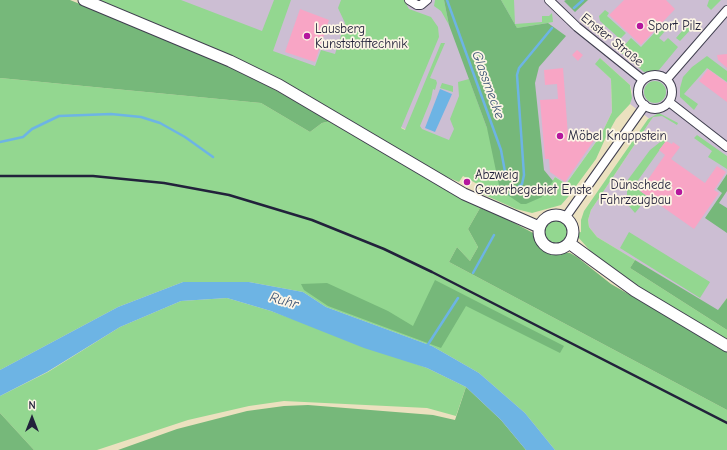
<!DOCTYPE html>
<meta charset="utf-8">
<style>
body{margin:0}
#map{position:relative;width:727px;height:450px;overflow:hidden;background:#ebe1bf;font-family:"Comic Neue",sans-serif}
canvas{display:block}
.north{position:absolute;left:12px;top:398px;width:40px;height:40px;-webkit-text-stroke:3px #fcf5e5;paint-order:stroke;rotate:0deg;font-size:11px;font-weight:700;line-height:16px;text-align:center;color:#22223b}
.north::after{content:'';display:block;margin:auto;width:14px;height:18px;background:#22223b;clip-path:polygon(50% 0,100% 100%,50% 72%,0 100%)}
</style>
<div id="map">
<canvas width="727" height="450"></canvas>
<div class="north">N</div>
</div>
<script>
const ctx = document.querySelector('canvas').getContext('2d');
ctx.lineJoin = 'round';
function paint(path, color) { ctx.fillStyle = color; ctx.fill(path, 'evenodd'); }
const poly = rows => new Path2D(rows.map(r => 'M' + r).join(''));
function strokePath(path, color, width, dash) { ctx.strokeStyle = color; ctx.lineWidth = width; ctx.lineCap = dash ? 'butt' : 'round'; ctx.setLineDash(dash || []); ctx.stroke(path); }
function drawText(font, color, halo, rows, align = 'center') {
  ctx.font = font + ' "Comic Neue",sans-serif'; ctx.lineWidth = 3.5; ctx.setLineDash([]); ctx.textBaseline = 'middle'; ctx.strokeStyle = halo; ctx.fillStyle = color; for (const [text, x, y, turn = 0] of rows) {
    ctx.save(); ctx.translate(x, y); ctx.rotate((+turn || 0) * Math.PI / 180); ctx.textAlign = isNaN(turn) ? turn : align; if (halo) ctx.strokeText(text, 0, 0); ctx.fillText(text, 0, 0); ctx.restore();
  }
}
paint(poly([
 [128,0,727,0,727,298,718,311,597,237,589,227,588,220,591,210,651,120,630,104,632,92,630,85,601,59,596,64,611,79,612,112,601,135,566,184,555,177,542,197,346,100]
]), '#ccbed3');
paint(poly([
 [96,0,181,0,262,31,274,0,291,0,273,51,315,66,321,50,335,54,345,23,338,8,341,0,404,0,409,9,431,17,438,27,439,37,401,128,405,130,441,43,445,43,430,78,436,80,437,83,435,90,433,89,431,99,420,126,422,129,449,140,454,129,450,119,459,96,458,82,469,79,487,128,542,197,555,177,566,184,601,135,612,112,611,79,595,64,600,58,630,85,632,98,630,104,616,119,606,137,596,159,568,197,561,205,532,213,516,209,478,192,481,186,463,176,459,182,437,173,330,110],
 [435,0,444,0,449,25,441,11,434,6],
 [501,0,514,0,515,24,542,22,542,16,549,16,552,13,553,22,517,28],
 [709,0,721,0,711,10,707,6],
 [605,10,609,13,607,16,626,33,620,39,600,21,599,16],
 [689,23,693,27,680,41,676,38],
 [661,26,666,30,659,38,664,42,668,38,678,47,659,70,644,72,619,51,631,38,641,47],
 [707,56,727,71,727,82,707,68,684,94,698,104,694,110,680,97,680,88,683,77,692,67],
 [0,78,261,103,310,132,322,123,331,121,390,157,480,208,468,229,478,247,470,261,457,247,449,262,727,410,727,450,555,450,525,413,479,373,432,346,326,307,303,292,249,282,183,282,118,307,0,370],
 '644 92a11 11 0 1 1 22 0a11 11 0 1 1-22 0Z',
 [442,83,453,86,453,92,440,88],
 [659,113,678,123,677,125,662,116,653,117,591,210,588,220,589,227,597,237,635,260,630,268,727,330,727,341,634,285,593,254,578,237,577,233,581,232,581,220,584,211,648,119],
 [697,135,727,156,727,169,708,157,712,151,694,138],
 [664,139,666,141,634,186,648,197,635,213,629,206,627,197,627,181,650,150],
 '544 232a12 12 0 1 1 24 0a12 12 0 1 1-24 0Z',
 [629,232,710,282,700,298,620,248],
 [227,298,271,311,427,368,466,387,456,416,427,408,284,401,249,406,188,420,97,450,34,450,0,413,0,396,48,372,120,327,181,301]
]), '#93d790');
paint(poly([
 [0,0,70,0,203,54,268,86,331,121,322,123,310,132,261,103,0,78],
 [444,0,501,0,517,28,548,23,566,36,539,67,535,83,544,170,553,181,542,197,526,204,521,204,500,190,487,128,449,25],
 [566,0,588,0,575,12,564,1],
 [727,174,727,191,719,203,727,208,727,233,705,218,722,193,717,189],
 [480,208,501,216,535,234,543,251,570,253,577,257,611,284,727,351,727,410,449,262,457,247,470,261,478,247,468,229],
 [635,260,718,310,727,298,727,330,630,268],
 [435,280,564,346,560,353,466,306,441,348,328,306,304,290,301,284,327,283,388,311,413,326],
 [466,387,501,420,526,450,118,450,177,429,247,411,284,406,308,405,433,415,455,420],
 [0,413,34,450,0,450]
]), '#76b87a');
paint(poly([
 [440,89,452,94,435,132,425,128],
 [183,282,249,282,303,292,326,307,432,346,479,373,525,413,555,450,526,450,501,420,466,387,427,368,364,348,271,311,227,298,181,301,120,327,47,372,0,396,0,370,118,307]
]), '#6db4e4');
strokePath(poly([
 [447,0,501,150,506,177],
 [574,8,583,0],
 [0,142,23,137,32,129,59,116,111,114,141,117,160,123,185,137,213,157],
 [510,194,522,184,524,175,517,75,519,68,552,28],
 [473,273,494,235],
 [427,346,458,298]
]), '#6db4e4', 2.5);
paint(poly([
 [624,0,666,0,675,9,641,45,609,15],
 [300,9,329,20,315,62,285,52],
 [577,50,583,55,578,61,572,55],
 [727,54,727,68,718,60,717,55],
 [563,68,568,135,575,134,580,138,586,128,597,136,565,182,550,172,549,159,545,159,540,100,558,99,557,84,545,85,544,70],
 [708,69,727,83,727,102,699,81],
 [666,141,672,144,673,142,680,147,671,159,705,183,717,166,726,172,714,190,719,193,694,229,640,191,665,155,659,150]
]), '#f8a5c5');
const street = poly([
 [409,0,417,5,421,5,427,0],
 [549,0,577,27,643,80],
 '638 92a17 17 0 1 1 34 0a17 17 0 1 1-34 0Z',
 [667,79,727,10],
 [669,102,727,147],
 [565,218,645,105]
]);
const secondary = poly([
 [84,0,230,61,279,85,464,194,539,227],
 '539 232a17 17 0 1 1 34 0a17 17 0 1 1-34 0Z',
 [569,243,635,291,727,346]
]);
strokePath(street, '#403f4f', 10);
strokePath(secondary, '#403f4f', 13);
strokePath(street, '#fff', 8);
strokePath(secondary, '#fff', 11);
strokePath(poly([
 [0,176,93,176,164,183,229,195,312,220,384,249,432,272,727,423]
]), '#22223b', 2.5);
for (const [x, y, r, color] of [
 [640,26,4,"#b5179e"],
 [307,36,4,"#b5179e"],
 [560,136,4,"#b5179e"],
 [467,182,4,"#b5179e"],
 [679,192,4,"#b5179e"]
]) { const dot = new Path2D(); dot.arc(x, y, r, 0, 2 * Math.PI); ctx.fillStyle = color; ctx.fill(dot); strokePath(dot, '#fcf5e5', 1.5); }
drawText('13px', '#22223b', '#fcf5e5', [
 ["Sport Pilz",648,26],
 ["Lausberg",315,29],
 ["Kunststofftechnik",315,44],
 ["Möbel Knappstein",568,136],
 ["Abzweig",475,175],
 ["Gewerbegebiet Enste",475,190],
 ["Dünschede",671,185,"right"],
 ["Fahrzeugbau",671,200,"right"]
], 'left');
drawText('13px', '#22223b', '#fcf5e5', [
 ["Enster Straße",612,40,39]
]);
drawText('italic 14px', '#3c5576', '#fcf5e5', [
 ["Glassmecke",488,85,70],
 ["Ruhr",284,301,16]
]);
</script>
